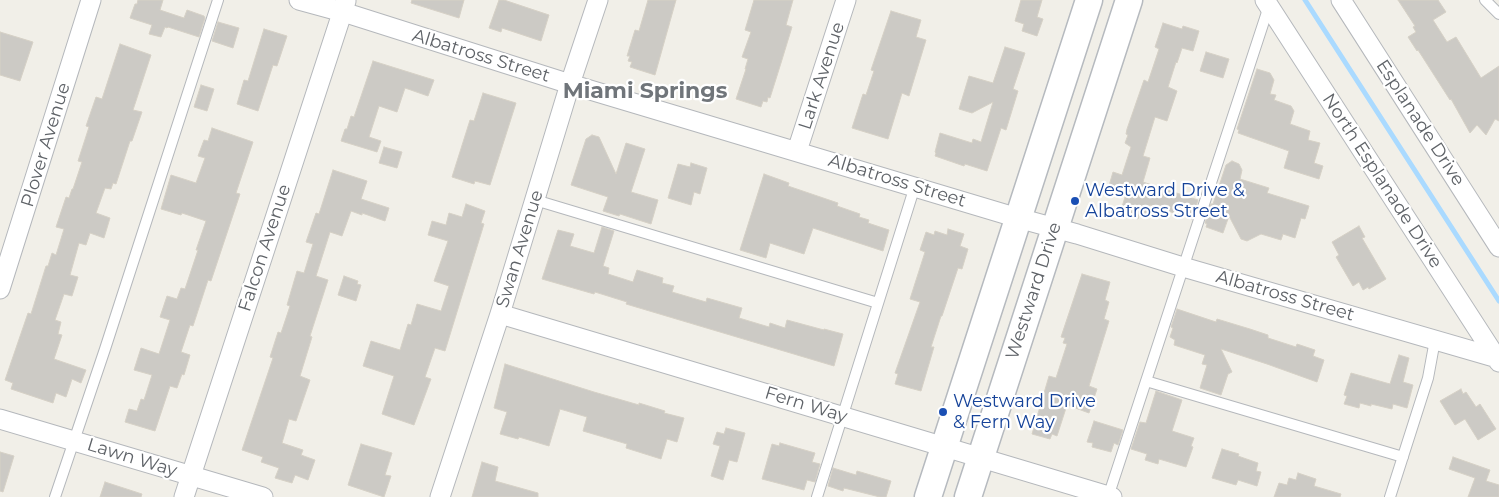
<!DOCTYPE html>
<style>
body{margin:0}
canvas{display:block;background:#f1efe8}
</style>
<canvas width="1499" height="497"></canvas>
<script>
const ctx = document.querySelector('canvas').getContext('2d');
ctx.lineJoin = 'round';
const poly = rows => new Path2D(rows.map(r => 'M' + r).join(''));
function strokePath(path, color, width, dash) { ctx.strokeStyle = color; ctx.lineWidth = width; ctx.lineCap = dash ? 'butt' : 'round'; ctx.setLineDash(dash || []); ctx.stroke(path); }
function paint(path, color) { ctx.fillStyle = color; ctx.fill(path, 'evenodd'); }
function drawText(font, color, halo, rows, align = 'center') {
  ctx.font = font + ' Montserrat,sans-serif'; ctx.lineWidth = 4.5; ctx.setLineDash([]); ctx.textBaseline = 'middle'; ctx.strokeStyle = halo; ctx.fillStyle = color; for (const [text, x, y, turn = 0] of rows) {
    ctx.save(); ctx.translate(x, y); ctx.rotate((+turn || 0) * Math.PI / 180); ctx.textAlign = isNaN(turn) ? turn : align; if (halo) ctx.strokeText(text, 0, 0); ctx.fillText(text, 0, 0); ctx.restore();
  }
}
strokePath(poly([
 [1305,0,1499,301]
]), '#aadaff', 5);
const building = poly([
 [138,0,163,0,160,10,184,18,187,10,204,16,205,18,199,37,168,27,167,28,165,27,161,37,149,34,152,25,130,18,135,4,137,4,138,0],
 [412,0,464,0,459,18,411,3,412,0],
 [499,0,504,0,549,15,541,41,502,28,501,32,489,28,499,0],
 [648,0,676,0,655,75,630,67,632,62,628,61,630,56,627,56,635,30,639,31,648,0],
 [754,0,793,0,786,25,792,27,781,63,770,98,768,97,767,102,763,101,761,107,736,99,746,69,745,69,748,59,742,57,751,32,745,30,754,0],
 [1021,0,1042,0,1037,17,1043,19,1037,36,1022,31,1024,24,1015,21,1021,0],
 [1398,0,1438,0,1446,12,1433,20,1447,42,1456,37,1481,78,1499,66,1499,121,1495,119,1486,135,1477,125,1470,133,1451,99,1450,100,1418,50,1417,51,1408,37,1416,32,1413,27,1415,26,1398,0],
 [891,11,921,20,916,37,926,40,909,96,902,93,888,139,852,128,863,94,866,95,874,71,871,70,891,11],
 [218,22,239,28,233,48,212,41,218,22],
 [1163,23,1182,29,1183,26,1199,31,1193,51,1182,48,1177,63,1176,62,1168,87,1177,91,1167,121,1155,117,1143,156,1150,158,1143,182,1198,200,1192,219,1150,205,1147,214,1140,212,1138,219,1120,213,1126,194,1108,189,1113,172,1122,175,1131,147,1125,143,1128,135,1126,134,1127,129,1144,80,1148,82,1159,49,1155,47,1163,23],
 [264,29,287,36,277,66,273,65,258,111,237,104,244,80,248,81,264,29],
 [0,32,33,42,20,81,0,75,0,32],
 [120,44,151,55,133,110,142,112,132,141,130,141,116,184,113,183,111,189,105,188,96,213,110,218,104,238,90,233,86,245,79,243,70,275,78,277,72,296,64,294,55,320,61,322,58,334,62,335,54,359,86,370,81,383,72,379,66,397,56,393,53,403,11,389,13,383,5,380,28,313,31,314,46,266,48,266,52,253,56,255,64,229,56,227,66,197,69,198,72,189,73,189,82,162,78,161,89,127,86,126,96,97,102,99,120,44],
 [1005,47,1025,53,1013,89,1018,91,1006,130,1001,128,987,171,965,164,964,166,935,156,936,153,935,152,940,133,972,143,973,139,981,142,993,102,972,113,959,109,969,76,993,83,1005,47],
 [1206,52,1229,59,1223,78,1200,71,1206,52],
 [373,61,434,80,428,96,405,88,397,112,379,106,369,137,381,141,377,152,341,141,345,129,347,129,351,116,354,117,373,61],
 [1257,69,1270,73,1274,80,1270,94,1276,95,1274,100,1291,106,1294,111,1290,124,1310,131,1308,140,1320,143,1314,163,1323,166,1319,179,1284,168,1289,151,1238,133,1239,130,1237,129,1257,69],
 [201,85,214,89,207,111,194,107,201,85],
 [483,93,516,103,490,185,475,181,474,184,452,177,470,120,474,121,483,93],
 [212,128,253,142,236,193,240,194,211,281,208,280,193,326,190,325,181,352,190,355,184,375,182,374,177,388,170,386,155,431,125,422,129,409,137,411,141,399,144,400,152,375,134,370,141,348,159,354,170,320,160,317,167,296,177,299,181,288,185,289,198,250,196,250,206,221,182,213,181,215,161,209,171,175,196,183,205,158,198,156,204,140,208,141,212,128],
 [592,135,599,137,616,174,626,143,645,149,631,192,658,200,651,224,620,214,619,216,603,211,608,197,571,185,586,139,592,135],
 [384,147,402,152,397,168,379,163,384,147],
 [1232,161,1239,164,1242,170,1240,179,1269,188,1267,193,1309,206,1305,219,1301,218,1295,238,1283,234,1281,240,1261,234,1247,241,1241,239,1229,216,1223,233,1206,227,1207,224,1205,223,1211,204,1213,204,1226,165,1232,161],
 [691,163,707,168,700,194,694,192,691,205,668,198,678,164,690,167,691,163],
 [333,170,367,181,361,199,389,208,385,221,362,213,362,215,351,211,342,236,330,232,316,276,328,280,310,336,312,337,300,376,310,380,296,421,289,419,282,443,303,450,301,455,315,460,308,480,295,475,292,483,275,478,279,468,261,462,263,457,242,450,273,358,270,357,278,332,281,333,290,306,287,305,297,271,304,273,313,244,306,242,316,213,319,214,333,170],
 [764,174,789,183,788,186,838,203,837,206,860,214,859,217,869,220,868,223,889,230,883,251,813,228,804,254,770,243,766,258,740,250,764,174],
 [466,204,485,211,481,223,484,224,445,351,435,348,425,377,431,379,414,425,382,414,394,376,363,366,371,341,400,350,408,324,411,325,417,304,441,311,449,286,434,281,448,241,428,235,432,221,446,225,449,213,462,217,466,204],
 [1359,226,1365,237,1362,238,1386,279,1369,289,1368,287,1363,290,1359,282,1353,286,1336,257,1339,255,1332,242,1359,226],
 [602,227,614,231,603,266,609,268,608,274,633,282,637,270,663,278,662,283,674,286,672,292,706,302,707,298,742,308,739,318,769,327,770,323,785,328,787,320,824,330,824,329,843,334,834,366,626,304,627,302,595,292,594,294,542,279,558,230,574,234,570,246,594,253,602,227],
 [948,229,964,234,960,246,968,249,962,269,958,268,942,316,941,316,931,347,934,347,921,391,895,384,898,374,895,373,920,302,910,299,925,252,920,250,926,232,934,235,935,231,947,235,948,229],
 [1082,274,1110,282,1105,300,1109,302,1104,319,1109,321,1089,386,1097,389,1089,413,1067,405,1057,436,1052,434,1050,439,1032,434,1049,376,1056,378,1067,344,1063,343,1065,338,1061,337,1082,274],
 [344,276,358,281,357,284,361,285,356,301,338,295,344,276],
 [1177,309,1216,322,1217,319,1250,329,1268,335,1268,338,1296,347,1297,344,1315,350,1313,356,1324,360,1317,382,1267,364,1221,349,1232,372,1228,374,1221,395,1200,388,1207,365,1202,364,1205,355,1174,345,1175,340,1170,337,1173,328,1171,327,1177,309],
 [1399,355,1409,358,1403,382,1413,385,1407,408,1393,404,1392,409,1371,404,1371,406,1360,403,1359,408,1344,404,1347,396,1344,395,1351,373,1390,384,1399,355],
 [505,364,594,392,639,405,639,403,665,411,664,413,684,418,677,442,667,439,661,459,626,448,627,444,583,431,587,417,560,409,549,446,519,437,518,439,500,434,507,412,494,408,505,364],
 [1461,389,1463,394,1466,392,1476,407,1480,404,1496,429,1478,440,1465,419,1455,425,1440,401,1461,389],
 [1156,391,1182,400,1172,431,1194,438,1191,446,1193,447,1186,467,1159,459,1158,464,1145,460,1147,454,1131,449,1140,422,1146,423,1156,391],
 [1094,421,1123,430,1118,445,1114,443,1111,452,1092,447,1093,443,1087,442,1094,421],
 [726,428,745,433,737,462,729,460,723,480,711,476,720,446,713,444,717,432,724,434,726,428],
 [780,443,815,453,812,462,820,464,815,482,807,480,804,490,762,479,772,444,779,446,780,443],
 [361,444,392,453,385,475,391,476,384,497,348,485,361,444],
 [1222,449,1239,454,1238,456,1258,463,1256,471,1261,472,1257,486,1238,480,1236,485,1212,478,1222,449],
 [0,452,14,456,3,492,0,491,0,452],
 [1453,457,1490,470,1486,481,1499,485,1499,497,1468,497,1475,478,1449,469,1453,457],
 [482,462,498,467,495,481,538,493,538,497,472,497,482,462],
 [833,468,856,475,857,471,891,481,886,497,880,497,844,488,843,491,828,486,833,468],
 [1298,473,1316,479,1314,486,1341,494,1340,497,1274,497,1279,483,1287,485,1289,478,1296,480,1298,473],
 [105,482,142,494,141,497,100,497,105,482]
]);
paint(building, '#cccac5');
strokePath(building, '#d6d1c6', 1);
const lane = poly([
 [1485,0,1499,14],
 [535,200,878,303],
 [1146,381,1403,457],
 [55,497,105,349,218,0],
 [817,497,915,186],
 [1108,497,1269,6],
 [1390,497,1428,378,1435,340]
]);
const street = poly([
 [299,0,343,12,570,84,1018,218,1077,234,1183,267,1497,358],
 [1265,0,1499,362],
 [1341,0,1499,247],
 [797,151,846,0],
 [0,289,91,0],
 [500,314,1112,497],
 [0,419,263,497],
 [184,497,346,1],
 [440,497,500,314,570,84,598,0]
]);
const secondary = poly([
 [928,497,1089,0],
 [968,497,1129,0]
]);
strokePath(lane, '#b5b8bc', 12);
strokePath(street, '#b5b8bc', 21);
strokePath(secondary, '#b6babf', 29);
strokePath(lane, '#fff', 10);
strokePath(street, '#fff', 19);
strokePath(secondary, '#fff', 26);
for (const [x, y, r, color] of [
 [1075,201,5,"#1a4fb4"],
 [943,412,5,"#1a4fb4"]
]) { const dot = new Path2D(); dot.arc(x, y, r, 0, 2 * Math.PI); ctx.fillStyle = color; ctx.fill(dot); strokePath(dot, '#fff', 2); }
drawText('18px', '#5f6368', '#fff', [
 ["Albatross Street",481,56,17],
 ["Lark Avenue",822,76,-72],
 ["Esplanade Drive",1420,123,57],
 ["Plover Avenue",46,145,-73],
 ["Albatross Street",897,181,17],
 ["North Esplanade Drive",1382,181,57],
 ["Falcon Avenue",265,248,-72],
 ["Swan Avenue",520,249,-73],
 ["Westward Drive",1034,291,-72],
 ["Albatross Street",1285,296,16],
 ["Fern Way",806,405,17],
 ["Lawn Way",132,458,17]
]);
drawText('18px', '#164399', '#fff', [
 ["Westward Drive &",1085,191],
 ["Albatross Street",1085,212],
 ["Westward Drive",953,402],
 ["& Fern Way",953,423]
], 'left');
drawText('bold 22px', '#70757a', '#fff', [
 ["Miami Springs",645,92]
]);
</script>
